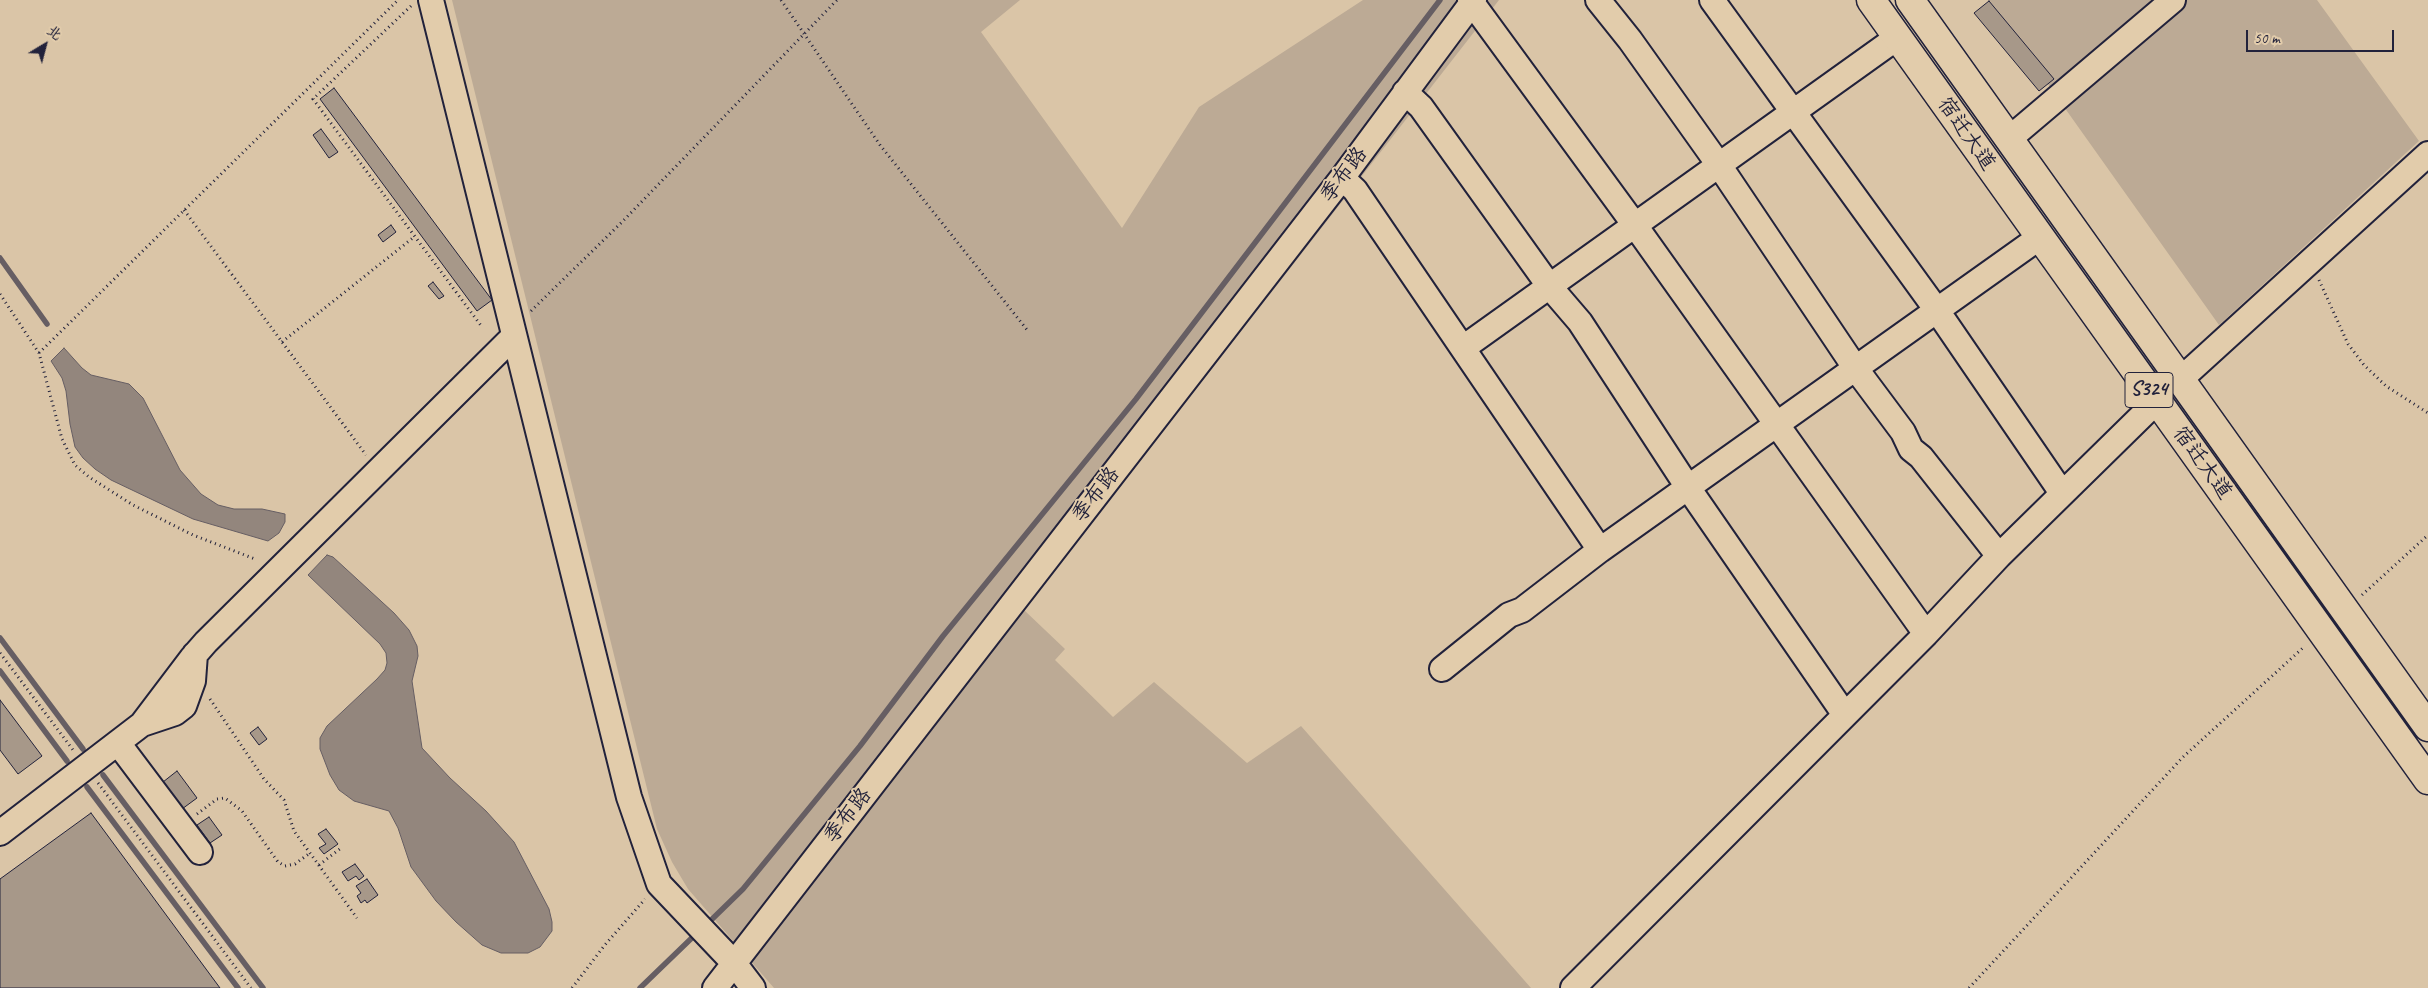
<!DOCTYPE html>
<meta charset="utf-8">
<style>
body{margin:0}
#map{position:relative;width:2428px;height:988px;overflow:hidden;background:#dac5a7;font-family:Caveat,"LXGW WenKai TC",sans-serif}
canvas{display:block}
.north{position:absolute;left:20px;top:20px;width:50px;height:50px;-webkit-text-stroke:4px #e2ccab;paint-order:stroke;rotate:37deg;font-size:14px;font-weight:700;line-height:20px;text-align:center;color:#22223b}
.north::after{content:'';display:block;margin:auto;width:18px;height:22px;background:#22223b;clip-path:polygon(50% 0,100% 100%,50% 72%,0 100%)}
.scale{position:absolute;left:2246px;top:30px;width:148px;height:22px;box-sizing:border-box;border:2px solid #22223b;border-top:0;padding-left:6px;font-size:15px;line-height:18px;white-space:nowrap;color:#22223b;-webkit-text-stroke:4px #e2ccab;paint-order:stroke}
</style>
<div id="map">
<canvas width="2428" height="988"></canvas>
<div class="north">北</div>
<div class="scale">50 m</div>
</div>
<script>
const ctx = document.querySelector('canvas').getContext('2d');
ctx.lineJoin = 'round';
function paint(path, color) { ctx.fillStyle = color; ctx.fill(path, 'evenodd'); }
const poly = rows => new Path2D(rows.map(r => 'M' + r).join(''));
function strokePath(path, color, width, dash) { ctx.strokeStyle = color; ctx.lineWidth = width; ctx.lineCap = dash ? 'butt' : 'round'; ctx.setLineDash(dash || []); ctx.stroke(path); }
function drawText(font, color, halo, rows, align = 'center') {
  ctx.font = font + ' Caveat,"LXGW WenKai TC",sans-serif'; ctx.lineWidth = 4; ctx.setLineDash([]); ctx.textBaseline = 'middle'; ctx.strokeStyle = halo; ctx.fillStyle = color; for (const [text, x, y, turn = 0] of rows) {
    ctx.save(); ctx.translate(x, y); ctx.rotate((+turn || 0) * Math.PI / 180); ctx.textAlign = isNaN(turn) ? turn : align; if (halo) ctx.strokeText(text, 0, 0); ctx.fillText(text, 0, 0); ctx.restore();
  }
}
paint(poly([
 [452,0,1020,0,981,32,1122,228,1199,107,1363,0,1499,0,1024,610,1065,649,1055,660,1113,717,1154,682,1247,763,1301,726,1531,988,774,988,688,889,672,862,657,829],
 [1988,0,2317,0,2419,141,2219,325]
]), '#bcaa95');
const water = poly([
 [64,348,82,368,91,375,129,384,143,398,180,470,201,494,218,505,234,509,262,509,285,514,285,522,279,533,268,541,193,519,111,480,95,469,83,458,75,447,70,424,66,391,62,378,51,361,64,348],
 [327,555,333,557,394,613,409,630,417,646,418,656,412,681,422,748,450,778,486,811,514,842,549,909,552,922,552,931,540,947,528,953,501,953,482,945,456,922,436,901,411,867,398,828,389,811,354,801,339,790,330,775,320,749,320,738,327,726,377,679,385,670,387,663,386,653,380,644,308,575,327,555]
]);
paint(water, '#93867d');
strokePath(water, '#665e63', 1);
strokePath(poly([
 [0,258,47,324],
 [0,638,83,749],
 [0,671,67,761],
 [103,775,263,988],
 [87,787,238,988],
 [705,926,743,889,860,746,943,636,1136,399,1440,0],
 [640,988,698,932]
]), '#665e63', 5.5);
const building = poly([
 [1989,1,2054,79,2039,91,1974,13,1989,1],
 [334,88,492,300,477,311,320,99,334,88],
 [321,129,338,152,329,158,313,135,321,129],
 [391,225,396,232,383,242,378,235,391,225],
 [433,282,444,296,439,299,428,286,433,282],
 [0,700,42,756,18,774,0,750,0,700],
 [258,727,267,739,259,745,250,733,258,727],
 [177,771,197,798,182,809,163,782,177,771],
 [91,813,220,988,0,988,0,879,91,813],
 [209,817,222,835,210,843,197,825,209,817],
 [326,829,338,844,324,854,319,848,326,844,318,834,326,829],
 [355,864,364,876,359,880,356,876,348,881,342,872,355,864],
 [367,879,378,895,367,903,365,900,361,903,357,896,361,893,356,886,367,879]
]);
paint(building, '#a79889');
strokePath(building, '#22223b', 1);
const minor = poly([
 [431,0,629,797,659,884,734,963,753,988],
 [1470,0,1634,224,1926,634],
 [1598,0,1630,40,1719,165,1856,369,1903,432,1911,449,1921,457,1999,556],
 [1712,0,1936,309,2062,493],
 [1405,92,1421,107,1550,287,1580,322,1689,489,1845,715],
 [2009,139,2173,0],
 [1342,178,1355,190,1600,550],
 [1463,348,1898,37],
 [2181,379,2428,154],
 [1442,669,1509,615,1522,610,1600,550,2040,237],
 [142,724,175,713,184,706,193,681,195,654],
 [118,743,200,852],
 [0,833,142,724,192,658,206,642,514,336],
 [715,988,1342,178,1474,0],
 [1573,988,1926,634,1999,556,2157,401]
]);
const major = poly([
 [1871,0,2428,780],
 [1910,0,2428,727]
]);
strokePath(minor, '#22223b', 28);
strokePath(major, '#22223b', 31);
strokePath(poly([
 [781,0,880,145,1028,331],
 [411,6,313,99,482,327],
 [184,210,366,455],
 [2319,280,2348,344,2364,365,2386,386,2428,413],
 [0,294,39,353,62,439,75,465,89,477,133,505,193,535,255,559],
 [531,311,622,222,837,0],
 [282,342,414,237],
 [39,353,398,0],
 [2362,595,2428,535],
 [0,653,73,750],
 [210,699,264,779,284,800,294,831,357,918],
 [98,783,251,988],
 [197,814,217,799,225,798,242,811,278,862,285,866,295,864,310,853],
 [319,865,341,848],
 [572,988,604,946,645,899],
 [1969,988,2183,757,2305,646]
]), '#22223b', 3, [1, 4]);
strokePath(minor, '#e2ccab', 24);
strokePath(major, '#e2ccab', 28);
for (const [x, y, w] of [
 [2149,390,48]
]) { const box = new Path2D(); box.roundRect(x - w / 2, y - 17.5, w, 35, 4); ctx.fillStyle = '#e2ccab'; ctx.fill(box); strokePath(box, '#22223b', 1); }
drawText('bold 20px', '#22223b', null, [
 ["S324",2149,390]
]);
drawText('21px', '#22223b', '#e2ccab', [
 ["宿迁大道",1966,134,55],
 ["季布路",1344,175,-53],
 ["宿迁大道",2202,463,54],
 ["季布路",1096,495,-52],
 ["季布路",848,816,-52]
]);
</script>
